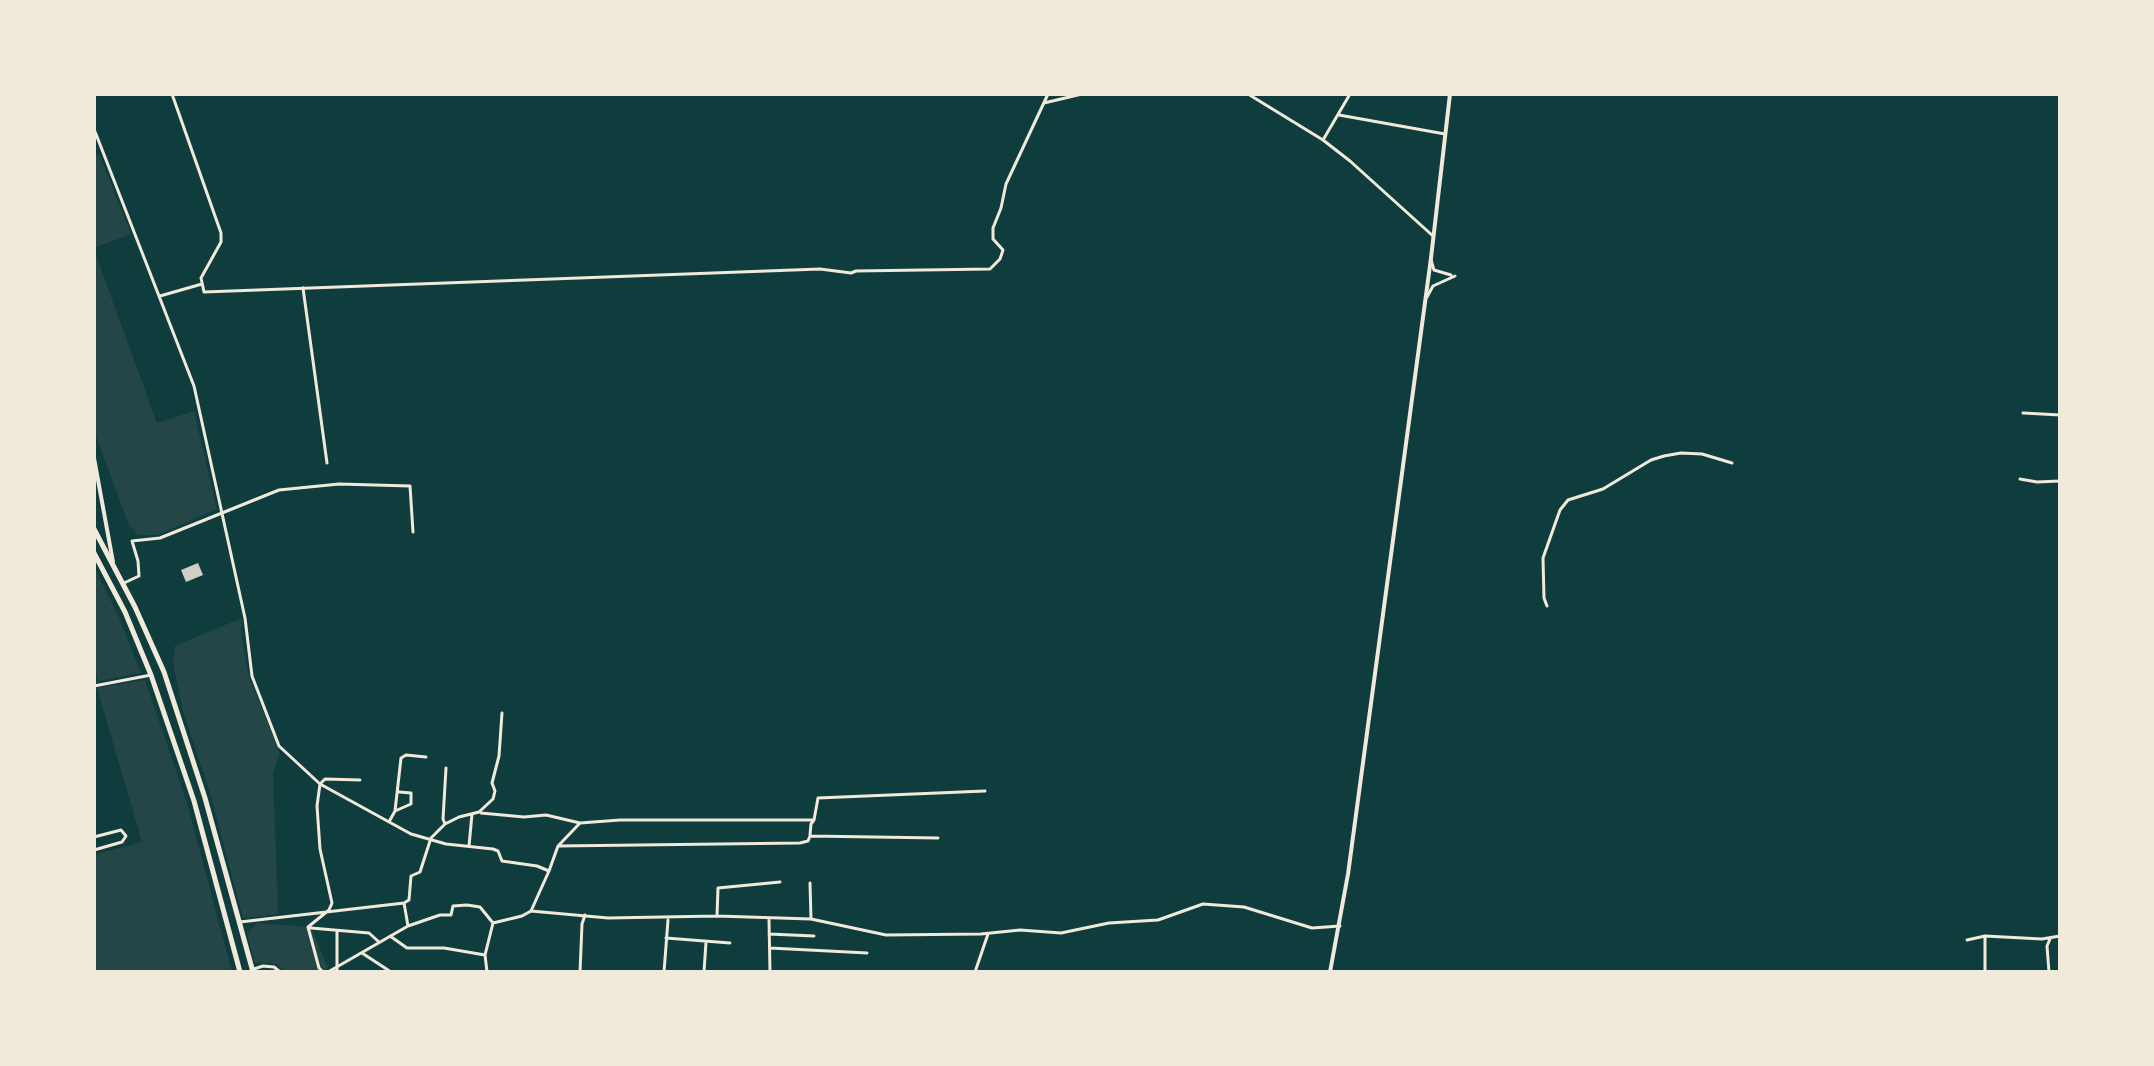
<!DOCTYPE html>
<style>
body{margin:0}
#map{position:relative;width:2154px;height:1066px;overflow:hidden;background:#0f3d3e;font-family:Lato,sans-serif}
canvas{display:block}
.frame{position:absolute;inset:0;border:96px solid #f1e9da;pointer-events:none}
</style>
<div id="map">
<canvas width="2154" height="1066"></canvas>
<div class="frame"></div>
</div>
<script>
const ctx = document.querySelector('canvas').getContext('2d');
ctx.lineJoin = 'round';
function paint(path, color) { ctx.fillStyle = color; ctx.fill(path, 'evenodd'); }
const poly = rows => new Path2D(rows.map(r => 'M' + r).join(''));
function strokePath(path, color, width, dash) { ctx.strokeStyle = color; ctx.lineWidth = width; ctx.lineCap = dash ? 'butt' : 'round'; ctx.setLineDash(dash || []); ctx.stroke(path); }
paint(poly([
 [99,154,131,234,94,248,94,155],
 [94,250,157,423,194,411,217,509,157,535,138,535,129,525,94,431],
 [94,567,118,615,141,673,98,681,94,662],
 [242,618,241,635,249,677,280,753,273,773,278,914,243,918,211,796,183,711,173,663,175,646],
 [145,680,187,803,232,972,94,972,94,855,142,842,97,688],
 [257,923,311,927,328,968,322,972,285,972,277,964,255,963,247,934]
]), '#244646');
paint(poly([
 [198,563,203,575,186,582,181,570]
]), '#cfcfc3');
strokePath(poly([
 [172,94,221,233,221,242,201,278,204,292,820,269,851,273,856,271,990,269,1000,259,1003,250,993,239,993,228,1001,208,1006,184,1048,94],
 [1248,94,1323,140,1350,161,1433,236],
 [1044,103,1082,94],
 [1339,115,1445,134],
 [94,129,194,386,245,618,252,676,279,746,320,784,411,834,446,844,493,849,498,851,502,861,537,866,549,871,558,846,800,843,808,841,810,836,938,838],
 [1323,140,1350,94],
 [1431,260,1434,270,1451,275],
 [303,288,327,463],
 [160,296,202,284],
 [1427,297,1433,286,1455,276],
 [2023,413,2060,415],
 [2020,479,2037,482,2060,481],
 [124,583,139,576,138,561,132,541,160,538,279,490,339,484,410,486,413,532],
 [1547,606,1544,598,1543,558,1560,510,1568,500,1603,489,1651,460,1664,456,1681,453,1702,454,1732,463],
 [94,686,151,675],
 [395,811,411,804,411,793,399,792],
 [481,813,524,817,546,815,580,823],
 [390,820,395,811,401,758,406,755,426,757],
 [445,824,443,819,446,768],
 [810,835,811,824,814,820],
 [559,845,580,823,620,820,814,820,818,798,985,791],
 [469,846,472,814],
 [810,883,811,919],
 [531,911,549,871],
 [717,916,718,888,780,882],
 [769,920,770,972],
 [240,922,404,903,409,900,411,876,420,872,431,838,445,824,459,817,479,812,493,799,495,791,492,783,499,756,502,713],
 [408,926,440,915,451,915,453,906,467,905,480,907,493,923,522,916,531,911,608,918,717,916,811,919,886,935,981,934,1020,930,1061,933,1109,923,1158,920,1203,904,1244,907,1312,928,1340,926],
 [311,928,369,933,379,942],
 [769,934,814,936],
 [390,936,407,948,444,948,485,955],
 [1985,936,1985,972],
 [666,938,730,943],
 [1967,940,1985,936,2042,939,2060,936],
 [770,948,867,953],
 [362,953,391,972],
 [254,969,263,966,274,967,280,972],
 [323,972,319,968,308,927,329,910,332,903,320,849,317,806,320,784,325,779,360,780],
 [328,972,408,926,404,903],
 [337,972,337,932],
 [487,972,485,955,493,923],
 [580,972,582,924,585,915],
 [664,972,668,920],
 [704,972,706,942],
 [975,972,988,934],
 [2049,972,2047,946,2050,939]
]), '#f1e9da', 3);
strokePath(poly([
 [94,837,121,830,126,836,122,842,94,850]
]), '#f1e9da', 3);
strokePath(poly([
 [94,458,113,562],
 [1330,972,1348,874,1431,258,1450,94]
]), '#f1e9da', 4);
strokePath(poly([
 [94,529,135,607,164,672,205,798,253,972],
 [94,553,125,612,151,675,194,801,240,972]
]), '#f1e9da', 5);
</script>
